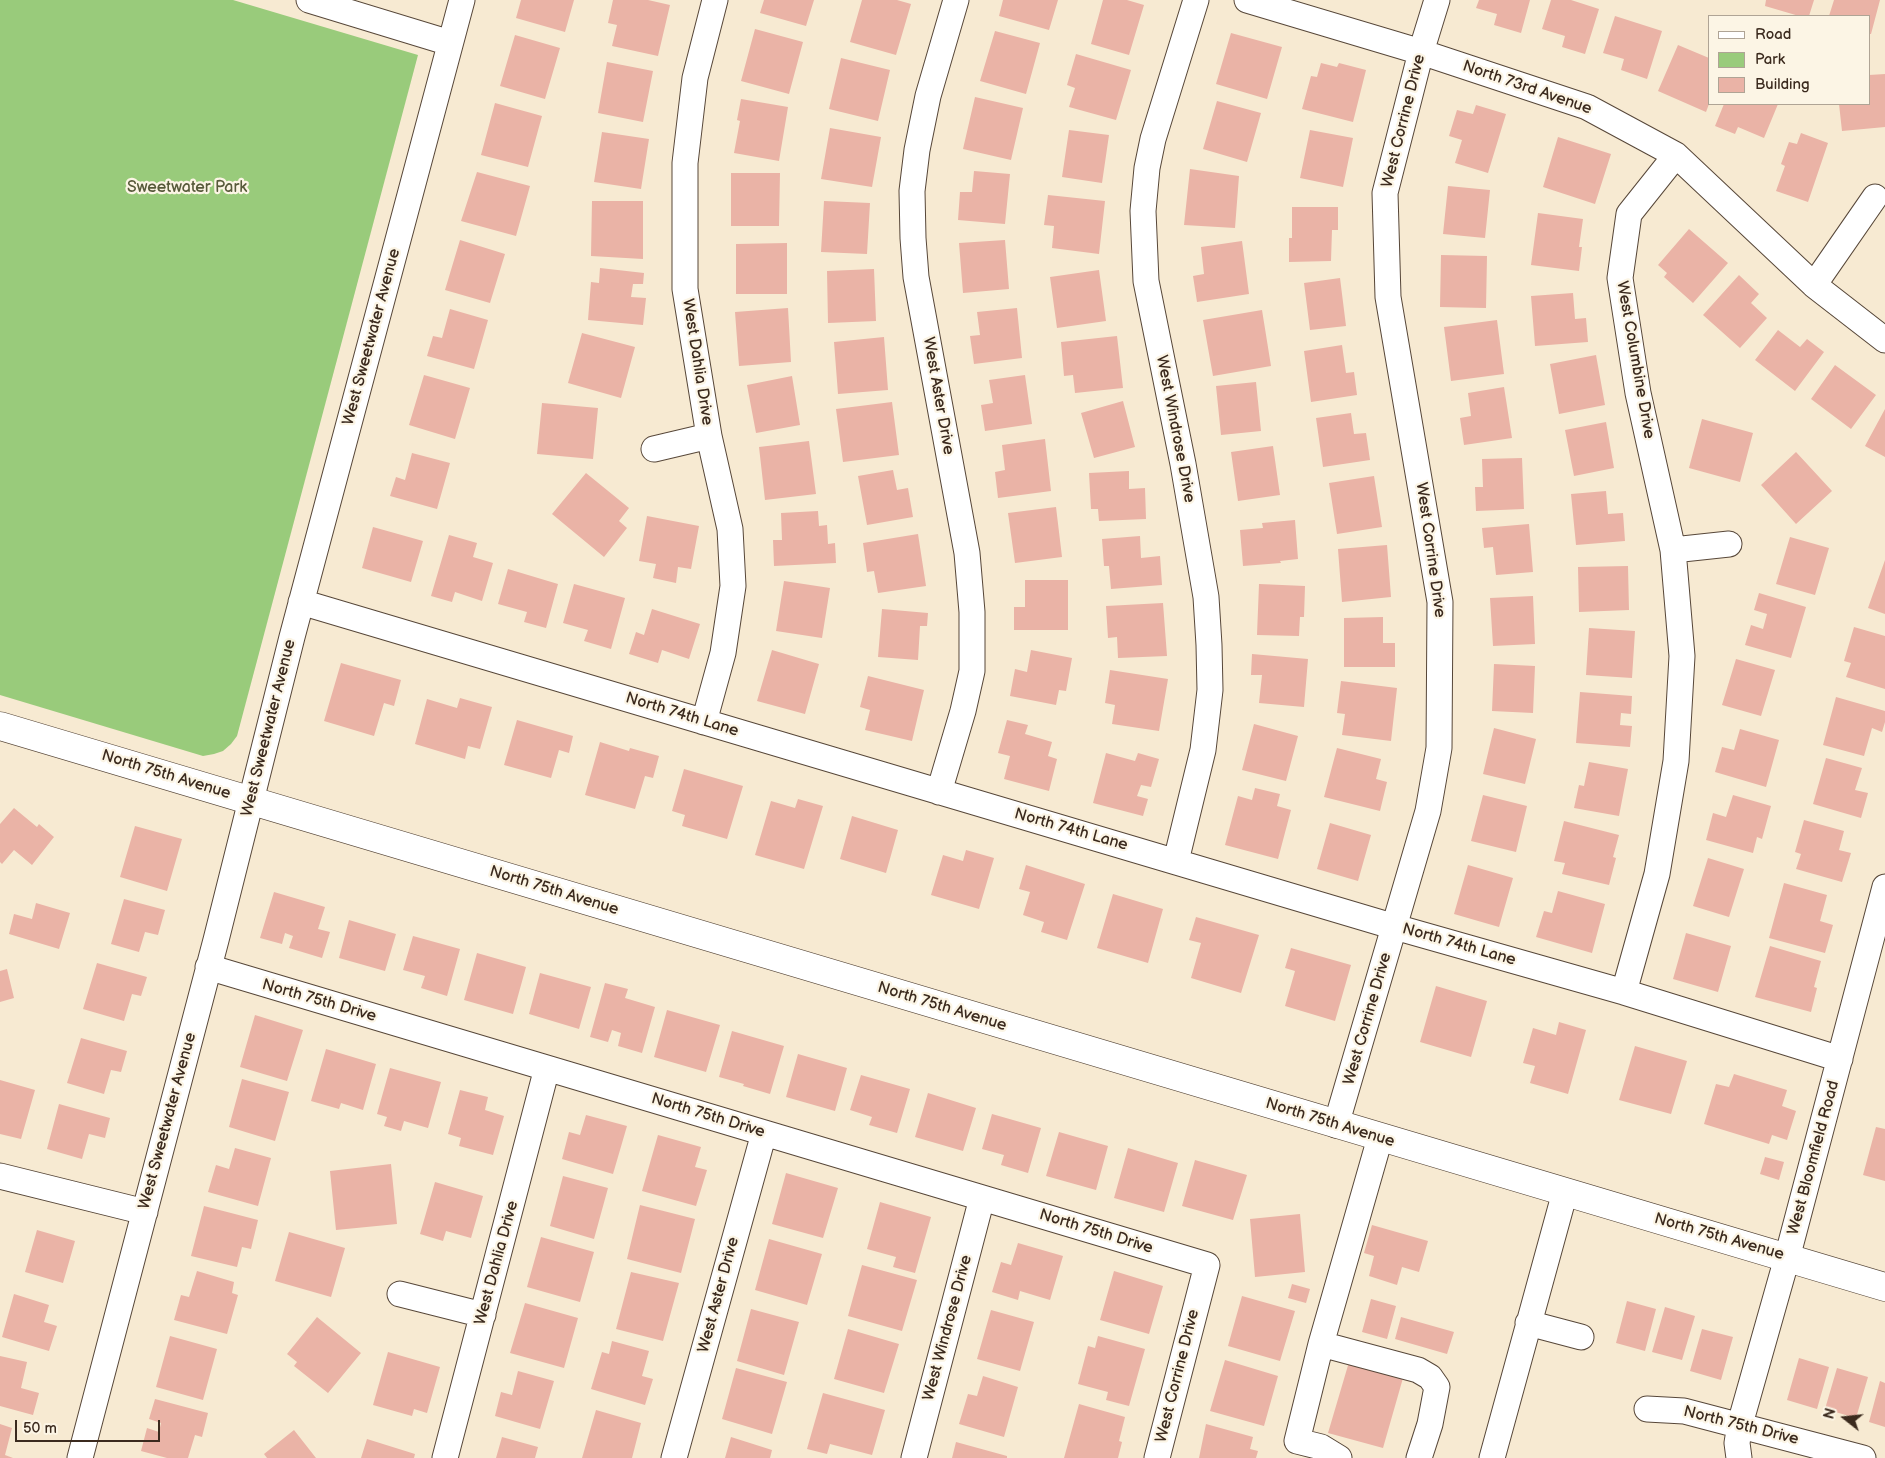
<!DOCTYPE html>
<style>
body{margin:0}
#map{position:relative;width:1885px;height:1458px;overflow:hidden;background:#f7ead2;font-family:"Balsamiq Sans",sans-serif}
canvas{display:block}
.legend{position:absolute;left:1708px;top:15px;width:162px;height:90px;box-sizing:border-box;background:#fcf5e5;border:1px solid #afa495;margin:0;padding:6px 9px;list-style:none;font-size:15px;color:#3b2a1e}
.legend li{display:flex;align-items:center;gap:10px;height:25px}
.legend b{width:25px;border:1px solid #afa495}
.north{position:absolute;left:1820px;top:1393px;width:50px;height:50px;-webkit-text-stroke:4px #fcf5e5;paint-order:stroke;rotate:286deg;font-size:14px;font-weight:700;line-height:20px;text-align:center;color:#3b2a1e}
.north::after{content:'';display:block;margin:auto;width:18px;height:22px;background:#3b2a1e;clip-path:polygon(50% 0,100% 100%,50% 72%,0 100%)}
.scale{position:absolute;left:15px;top:1420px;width:145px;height:22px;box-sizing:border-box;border:2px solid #3b2a1e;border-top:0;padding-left:6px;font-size:15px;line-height:18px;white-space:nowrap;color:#3b2a1e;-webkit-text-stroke:4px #fcf5e5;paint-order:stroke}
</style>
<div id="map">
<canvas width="1885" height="1458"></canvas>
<ul class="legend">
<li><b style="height:6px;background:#fff"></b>Road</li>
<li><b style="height:14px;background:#99cb7b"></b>Park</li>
<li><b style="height:14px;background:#eab3a6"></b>Building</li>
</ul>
<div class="north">N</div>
<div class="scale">50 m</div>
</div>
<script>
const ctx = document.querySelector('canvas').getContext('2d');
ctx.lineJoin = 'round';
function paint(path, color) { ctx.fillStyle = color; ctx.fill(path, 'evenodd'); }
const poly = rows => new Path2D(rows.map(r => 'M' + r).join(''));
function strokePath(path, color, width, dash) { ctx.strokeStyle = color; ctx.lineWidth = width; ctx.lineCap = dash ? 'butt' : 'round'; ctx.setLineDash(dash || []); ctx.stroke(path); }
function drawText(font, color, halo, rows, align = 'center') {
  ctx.font = font + ' "Balsamiq Sans",sans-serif'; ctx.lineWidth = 4.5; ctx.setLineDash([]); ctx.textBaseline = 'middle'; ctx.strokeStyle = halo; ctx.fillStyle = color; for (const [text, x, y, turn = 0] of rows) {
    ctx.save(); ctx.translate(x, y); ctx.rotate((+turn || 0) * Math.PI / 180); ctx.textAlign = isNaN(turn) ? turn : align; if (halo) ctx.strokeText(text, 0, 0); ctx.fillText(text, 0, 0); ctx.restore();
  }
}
paint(poly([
 [0,0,233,0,418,55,237,736,231,744,223,751,214,754,203,756,0,695]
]), '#99cb7b');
paint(poly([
 [521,0,574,0,565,32,516,18],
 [613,0,648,0,670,5,658,56,612,46,617,25,608,23],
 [764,0,814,0,806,26,760,13],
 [862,0,897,0,911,4,896,55,850,42],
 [1003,0,1058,0,1049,30,999,16],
 [1103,0,1127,0,1144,5,1129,55,1091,44],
 [1479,0,1530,0,1521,33,1494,25,1497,14,1476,8],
 [1551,0,1571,0,1599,9,1585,54,1562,47,1565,36,1542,29],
 [1766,0,1814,0,1809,16,1799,16,1765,6],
 [1834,0,1880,0,1871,34,1869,34,1869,16,1829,16],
 [1615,16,1662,31,1647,79,1621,70,1624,59,1603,53],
 [755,29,803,42,789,94,741,81],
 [995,31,1040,43,1026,94,980,81],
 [1231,33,1282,47,1267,99,1216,84],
 [515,35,560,48,545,99,500,86],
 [1678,45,1709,58,1709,104,1706,112,1658,91],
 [1076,54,1131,70,1116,120,1069,107,1075,88,1067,85],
 [841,58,890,70,878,121,829,109],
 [607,62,653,71,643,122,598,113],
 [1321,63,1337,67,1339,63,1366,70,1353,122,1302,109,1311,76,1317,77],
 [1885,74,1885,127,1842,131,1839,104,1869,104,1869,75],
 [975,97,1023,108,1011,160,963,149],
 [741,99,788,107,779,161,734,153,740,121,737,120],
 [1217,101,1261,113,1247,162,1203,149],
 [495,103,542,116,528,167,481,155],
 [1724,104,1778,104,1764,138,1738,127,1735,134,1715,126],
 [1476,105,1506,114,1488,173,1455,163,1462,140,1449,136,1457,110,1473,114],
 [830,128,881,137,872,187,821,179],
 [1069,130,1109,135,1102,183,1062,177],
 [1310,130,1353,138,1343,187,1300,178],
 [602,132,649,139,641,189,594,182],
 [1801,133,1828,143,1808,202,1776,191,1785,166,1781,164,1789,142,1797,144],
 [1558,137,1611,154,1595,204,1543,187],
 [1190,169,1239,176,1235,228,1184,225],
 [974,171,1010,174,1005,224,958,220,960,192,972,192],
 [477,172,530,186,516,236,461,221],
 [731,173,780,173,779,226,731,226],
 [1448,186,1490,190,1485,238,1443,234],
 [1048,195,1105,201,1099,254,1052,248,1054,226,1044,225],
 [592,201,643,201,643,259,591,256],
 [824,201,870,203,867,254,821,252],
 [1292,207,1338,207,1338,230,1332,230,1331,261,1289,262,1289,238,1292,238],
 [1538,213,1583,219,1579,247,1582,247,1579,271,1531,265],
 [1689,229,1728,263,1693,303,1664,277,1667,273,1658,265],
 [460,240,505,254,490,303,445,290],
 [1005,240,1009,289,963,293,959,243],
 [1242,241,1249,294,1197,302,1193,276,1204,274,1201,247],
 [787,243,787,294,736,294,736,244],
 [1441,255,1487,256,1486,308,1440,307],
 [600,268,644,273,643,284,633,284,631,297,646,298,643,325,588,320,591,282,599,283],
 [874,269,876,321,828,323,827,271],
 [1099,270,1106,321,1057,328,1050,277],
 [1739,275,1759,294,1751,303,1767,318,1740,348,1703,315],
 [1340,278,1346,326,1310,330,1304,283],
 [1573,293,1575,319,1586,318,1588,342,1535,346,1531,296],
 [788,308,791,362,739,366,735,312],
 [1017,308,1022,358,974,364,970,336,980,335,977,312],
 [450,309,488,320,474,369,427,356,433,336,442,338],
 [1262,310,1271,366,1213,376,1203,320],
 [1497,320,1504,374,1451,381,1444,327],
 [1778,330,1800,347,1807,339,1824,352,1795,391,1755,360],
 [582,333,635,347,621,398,568,383],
 [1117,336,1123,388,1075,393,1073,375,1064,376,1061,342],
 [884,337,888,390,838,394,834,342],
 [1342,345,1346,373,1354,372,1357,395,1311,402,1304,351],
 [1596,355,1605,405,1559,414,1550,364],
 [1835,365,1876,395,1851,429,1811,399],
 [424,375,470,388,455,439,409,425],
 [1025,375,1032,424,985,431,981,405,993,403,989,380],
 [792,376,800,425,756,433,747,385],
 [1256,382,1261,431,1221,435,1216,386],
 [1504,387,1512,438,1464,445,1460,418,1471,416,1468,393],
 [1123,401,1135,447,1094,458,1081,413],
 [892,402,899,455,843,462,836,409],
 [542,403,598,408,593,459,537,454],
 [1885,409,1885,457,1865,446],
 [1351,413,1354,434,1366,433,1370,460,1323,467,1316,418],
 [1702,419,1753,433,1740,482,1689,468],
 [1606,422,1614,468,1574,476,1565,430],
 [1045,439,1051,491,998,498,995,472,1005,470,1002,445],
 [809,441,816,494,765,500,759,447],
 [1273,446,1280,495,1238,501,1231,452],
 [1796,452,1832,491,1796,524,1761,485],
 [412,453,450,463,437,509,390,496,396,477,405,480],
 [1522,458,1524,509,1476,511,1475,487,1483,487,1482,459],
 [893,470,897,490,908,488,913,517,867,525,858,476],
 [1129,471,1129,489,1145,488,1146,519,1099,521,1098,509,1091,509,1089,473],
 [586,473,629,508,619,521,627,528,604,557,552,514],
 [1374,476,1382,527,1337,534,1329,483],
 [1606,491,1608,514,1623,513,1625,541,1576,545,1571,494],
 [1056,507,1062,557,1015,563,1008,513],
 [818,511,819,526,827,525,828,544,835,543,836,563,774,566,773,540,782,540,781,513],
 [647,516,699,526,691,569,678,567,676,583,653,578,656,564,639,561],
 [1295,520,1298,559,1280,561,1281,563,1243,566,1240,530,1263,528,1262,523],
 [1529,524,1533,572,1496,575,1493,547,1484,548,1482,528],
 [373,527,423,541,411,582,362,568],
 [918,534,926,586,878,593,874,571,867,572,863,543],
 [449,535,477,543,473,557,493,563,482,601,455,592,452,602,431,596],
 [1140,536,1141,558,1160,556,1162,585,1111,589,1109,566,1104,566,1102,539],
 [1790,537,1829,548,1815,595,1776,584],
 [1387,545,1391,597,1342,602,1338,549],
 [1885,560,1885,614,1868,608],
 [1628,566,1629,610,1579,612,1578,567],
 [508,569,558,584,546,628,524,622,527,612,498,604],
 [1025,580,1068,580,1068,630,1014,630,1014,607,1025,607],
 [784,581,830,588,822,638,776,631],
 [574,584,625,598,611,649,584,641,588,630,563,623],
 [1259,584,1305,586,1304,617,1300,617,1299,636,1257,635],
 [1759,593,1806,607,1791,658,1745,645,1751,625,1763,629,1767,614,1754,610],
 [1533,596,1535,644,1493,646,1490,598],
 [1163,603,1167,656,1118,658,1117,637,1108,638,1106,606],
 [652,609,700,624,689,659,662,650,658,663,629,654,636,632,644,635],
 [882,609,928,613,927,626,920,626,918,660,878,657],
 [1383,617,1383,643,1395,643,1395,667,1344,667,1344,618],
 [1854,627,1885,636,1885,689,1846,677,1851,663,1844,661],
 [1589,628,1635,631,1632,678,1586,675],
 [772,650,819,664,805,714,757,701],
 [1031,650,1072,658,1066,691,1059,690,1056,705,1010,696,1015,669,1027,672],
 [1252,654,1308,659,1304,707,1259,703,1262,675,1251,675],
 [1736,659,1775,670,1761,716,1722,705],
 [341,663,401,680,394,706,384,703,374,736,324,721],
 [1494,664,1535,666,1533,713,1492,711],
 [1110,670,1168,679,1159,731,1112,724,1115,705,1105,703],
 [868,676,924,690,912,741,865,730,870,710,860,707],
 [1341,681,1397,688,1391,741,1342,735,1345,714,1337,713],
 [1580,692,1632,696,1631,714,1621,713,1620,725,1632,726,1630,747,1576,743],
 [1836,697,1885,711,1885,722,1882,732,1872,728,1864,756,1823,745],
 [460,698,492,707,480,749,468,746,465,759,415,744,427,699,457,708],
 [517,720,573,736,569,753,559,750,551,778,504,765],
 [1007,720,1028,725,1025,734,1052,742,1048,756,1057,759,1049,791,1004,779,1010,756,998,753],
 [1254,724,1298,736,1286,781,1242,770],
 [1494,728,1536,739,1525,784,1483,774],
 [1740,729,1779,740,1766,787,1715,772,1722,747,1734,750],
 [600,742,629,751,630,748,659,756,653,778,645,776,635,809,585,795],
 [1337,748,1381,759,1376,779,1387,782,1380,811,1324,797],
 [1106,753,1135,761,1138,753,1159,759,1151,787,1141,785,1137,796,1148,799,1143,816,1093,803],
 [1826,758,1862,768,1855,790,1868,793,1861,818,1813,804],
 [1589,762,1628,769,1619,816,1574,808,1579,785,1584,786],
 [684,769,743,786,727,839,682,826,685,815,672,811],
 [1255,788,1280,794,1277,806,1291,810,1278,859,1225,845,1238,796,1252,800],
 [1483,795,1527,806,1516,852,1471,841],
 [1733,795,1771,806,1762,839,1757,837,1753,853,1706,840,1713,813,1726,817],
 [798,799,823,806,804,869,755,855,771,801,795,808],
 [14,808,37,827,39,824,54,837,32,865,14,850,2,864,0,862,0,824],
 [852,816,898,830,886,873,840,859],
 [1804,820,1844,831,1839,850,1851,853,1842,882,1796,869,1801,854,1795,852],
 [1564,821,1619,835,1613,857,1616,858,1609,885,1562,874,1565,863,1554,861],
 [1330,823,1371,835,1358,881,1317,869],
 [135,826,182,839,167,891,120,877],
 [966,850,994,858,979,909,931,895,943,855,963,861],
 [1708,858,1744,869,1729,917,1693,906],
 [1026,865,1085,884,1067,940,1041,932,1044,922,1023,915,1030,892,1019,889],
 [1468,865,1513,878,1499,927,1454,914],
 [1784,883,1827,895,1820,921,1833,925,1825,953,1769,938],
 [1558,891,1605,904,1592,953,1536,937,1544,911,1552,913],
 [274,892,325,907,318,929,330,932,322,958,289,948,293,936,285,933,282,944,260,938],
 [1113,894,1163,909,1148,963,1097,948],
 [124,899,165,910,158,935,145,932,139,952,111,944],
 [36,903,70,913,59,949,9,934,14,914,32,919],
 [1196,917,1259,935,1241,993,1191,978,1201,943,1189,940],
 [349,920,396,934,385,971,339,958],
 [1686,933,1731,946,1718,992,1673,979],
 [413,936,460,949,447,996,421,988,425,976,403,970],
 [1770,946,1821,961,1814,987,1817,988,1811,1012,1755,997],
 [1291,948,1351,965,1335,1021,1285,1006,1295,971,1285,968],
 [477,953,526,967,513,1014,464,1000],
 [97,963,147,977,141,996,132,994,124,1021,83,1009],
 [7,969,14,998,0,1002,0,971],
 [540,973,591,987,579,1029,529,1014],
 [605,983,628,989,625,998,655,1007,642,1053,618,1046,621,1033,612,1030,608,1042,590,1037],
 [1436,986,1487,1001,1471,1057,1420,1042],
 [667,1010,720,1025,706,1072,654,1057],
 [255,1015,303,1030,287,1081,240,1067],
 [1559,1022,1586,1030,1568,1094,1530,1083,1535,1066,1523,1063,1533,1028,1556,1035],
 [732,1031,784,1046,770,1094,743,1086,744,1084,719,1077],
 [81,1038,127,1051,121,1072,111,1070,104,1094,67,1083],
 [1635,1046,1687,1061,1671,1114,1619,1100],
 [326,1049,376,1064,363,1110,341,1103,339,1109,311,1101],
 [798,1054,847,1068,835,1111,786,1097],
 [390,1068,441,1082,428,1128,404,1121,401,1131,384,1126,387,1117,377,1114],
 [1734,1074,1787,1090,1782,1106,1796,1111,1787,1140,1772,1135,1769,1144,1704,1124,1716,1084,1729,1087],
 [861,1075,910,1089,897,1133,869,1125,872,1117,850,1110],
 [242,1079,289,1092,275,1141,229,1127],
 [0,1080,35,1090,21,1139,0,1134],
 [460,1090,488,1097,485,1110,504,1116,493,1155,459,1146,461,1138,448,1134],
 [928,1093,976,1108,963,1151,915,1137],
 [59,1104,110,1118,105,1138,89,1134,82,1159,47,1149],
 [992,1114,1041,1128,1028,1173,1001,1165,1004,1155,982,1149],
 [586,1115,627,1126,613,1174,562,1159,569,1132,580,1135],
 [1876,1127,1885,1129,1885,1181,1863,1175],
 [1059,1132,1108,1146,1096,1190,1046,1176],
 [658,1135,701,1147,695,1167,707,1170,696,1206,642,1191],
 [235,1148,271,1158,258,1206,208,1192,216,1165,229,1169],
 [1128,1148,1178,1163,1164,1212,1114,1198],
 [1765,1157,1784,1162,1779,1180,1760,1174],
 [1195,1160,1247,1175,1233,1220,1182,1206],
 [391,1164,397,1224,336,1230,330,1171],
 [786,1173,838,1188,823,1238,772,1224],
 [563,1176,608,1188,594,1239,550,1226],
 [435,1182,483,1196,471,1238,446,1231,443,1241,420,1234],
 [880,1202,931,1217,915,1273,893,1267,896,1257,867,1249],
 [640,1205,695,1219,681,1273,627,1259],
 [204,1206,258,1220,251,1249,242,1247,237,1267,191,1256],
 [1300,1214,1305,1272,1255,1277,1250,1219],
 [1372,1225,1428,1241,1419,1272,1402,1267,1397,1285,1369,1276,1374,1256,1364,1253],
 [37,1230,75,1241,63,1283,25,1272],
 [289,1232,345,1248,331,1297,275,1281],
 [541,1237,594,1252,580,1302,527,1287],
 [769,1239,822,1254,807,1305,755,1290],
 [1018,1243,1063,1256,1050,1300,1020,1291,1018,1300,992,1292,1001,1262,1011,1265],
 [862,1265,917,1280,902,1331,848,1316],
 [197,1271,234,1282,232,1293,238,1295,227,1334,174,1320,181,1295,189,1297],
 [1114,1271,1163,1286,1149,1334,1100,1320],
 [631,1272,679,1283,663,1341,616,1329],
 [1292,1284,1310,1289,1306,1303,1288,1298],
 [14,1294,49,1305,44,1322,57,1326,49,1351,2,1337],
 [1242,1296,1295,1311,1280,1361,1228,1346],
 [1371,1299,1396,1306,1387,1339,1362,1332],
 [1627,1301,1656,1309,1645,1351,1616,1343],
 [525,1303,578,1318,564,1368,510,1353],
 [1665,1307,1695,1316,1682,1360,1652,1352],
 [751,1309,799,1322,784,1375,737,1361],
 [991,1310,1034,1322,1020,1371,977,1359],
 [317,1317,361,1353,328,1393,294,1366,297,1362,287,1354],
 [1401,1317,1454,1332,1447,1354,1395,1339],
 [848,1329,899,1344,884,1393,834,1379],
 [1702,1329,1733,1337,1721,1380,1690,1371],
 [170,1336,217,1349,203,1400,156,1387],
 [1098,1336,1145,1349,1129,1406,1106,1400,1108,1392,1078,1384,1088,1346,1095,1348],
 [612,1341,649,1351,642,1376,653,1379,645,1405,591,1389,602,1352,609,1354],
 [388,1352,440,1367,427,1413,414,1409,412,1416,373,1405],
 [0,1356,27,1362,21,1388,39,1393,33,1415,0,1406],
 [1799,1358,1829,1367,1817,1409,1787,1400],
 [1225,1360,1278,1376,1264,1426,1210,1411],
 [1349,1362,1403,1378,1383,1448,1328,1433],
 [736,1368,787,1382,772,1434,722,1419],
 [1837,1368,1868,1377,1856,1418,1825,1409],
 [518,1371,554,1381,540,1429,495,1416,501,1392,512,1395],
 [983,1376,1018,1387,1004,1437,959,1424,968,1394,977,1396],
 [1880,1381,1885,1383,1885,1427,1869,1422],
 [823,1393,885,1410,872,1455,830,1444,827,1454,807,1449],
 [155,1399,208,1413,202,1437,195,1435,188,1458,167,1458,141,1451,147,1428,159,1432,161,1423,149,1419],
 [1079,1404,1125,1417,1119,1441,1122,1442,1118,1458,1064,1458],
 [596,1410,641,1423,632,1458,582,1458],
 [0,1424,12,1428,5,1455,13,1458,0,1458],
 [1206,1424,1253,1437,1250,1449,1258,1451,1256,1458,1199,1458],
 [294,1430,316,1458,267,1458,264,1454],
 [502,1437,538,1447,535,1458,496,1458],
 [731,1437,772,1450,770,1458,725,1458],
 [367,1439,415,1454,414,1458,361,1458],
 [956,1442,1007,1456,1007,1458,952,1458]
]), '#eab3a6');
const minor = poly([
 [309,0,450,43],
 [1247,0,1421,52,1587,107,1676,155,1814,285,1885,340],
 [1814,285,1875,197],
 [654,449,709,436],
 [1673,550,1729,544],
 [301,602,1395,927,1624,992,1840,1059],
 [704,722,723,653,733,586,730,529,709,436,685,289,685,163,695,78,715,0],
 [939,792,963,711,972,671,972,612,967,553,916,277,913,238,912,191,917,150,928,96,956,0],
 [1176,861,1203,750,1210,690,1209,645,1206,597,1183,464,1146,281,1143,211,1147,168,1153,139,1196,0],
 [208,967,1207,1265,1157,1458],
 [1624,992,1657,874,1676,761,1682,656,1673,550,1638,393,1620,278,1629,214,1676,155],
 [1336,1125,1428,811,1439,748,1440,602,1388,297,1385,193,1421,52,1437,0],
 [0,1176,145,1212],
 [400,1294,483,1315],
 [1528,1323,1581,1337],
 [1321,1344,1418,1370,1430,1377,1437,1387,1430,1424,1419,1458],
 [1647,1409,1684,1411,1863,1458],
 [80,1458,216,940,292,637,462,0],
 [445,1458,547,1068],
 [674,1458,764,1133],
 [914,1458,982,1198],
 [1339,1458,1321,1447,1297,1441,1321,1344,1380,1138],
 [1492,1458,1565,1192],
 [1739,1458,1737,1443,1740,1424,1787,1258,1885,887]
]);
const major = poly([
 [0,726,1885,1287]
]);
strokePath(minor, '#574739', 27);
strokePath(major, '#574739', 29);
strokePath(minor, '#fff', 25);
strokePath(major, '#fff', 28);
drawText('16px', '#3b2a1e', '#fcf5e5', [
 ["North 73rd Avenue",1527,88,19],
 ["West Corrine Drive",1404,121,-76],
 ["West Sweetwater Avenue",372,337,-75],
 ["West Columbine Drive",1635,360,80],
 ["West Dahlia Drive",697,362,81],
 ["West Aster Drive",938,396,80],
 ["West Windrose Drive",1175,429,79],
 ["West Corrine Drive",1430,550,82],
 ["North 74th Lane",682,715,17],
 ["West Sweetwater Avenue",269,728,-76],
 ["North 75th Avenue",166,775,17],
 ["North 74th Lane",1071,830,16],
 ["North 75th Avenue",554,891,17],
 ["North 74th Lane",1459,945,16],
 ["North 75th Drive",319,1001,16],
 ["North 75th Avenue",942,1007,17],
 ["West Corrine Drive",1368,1019,-74],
 ["North 75th Drive",708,1116,17],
 ["West Sweetwater Avenue",168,1121,-75],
 ["North 75th Avenue",1330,1123,17],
 ["West Bloomfield Road",1814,1158,-75],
 ["North 75th Drive",1096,1232,17],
 ["North 75th Avenue",1719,1237,16],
 ["West Dahlia Drive",497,1263,-75],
 ["West Aster Drive",719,1295,-75],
 ["West Windrose Drive",948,1328,-75],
 ["West Corrine Drive",1178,1376,-76],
 ["North 75th Drive",1741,1426,14]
]);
drawText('16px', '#575a3a', '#fcf5e5', [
 ["Sweetwater Park",187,188]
]);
</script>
